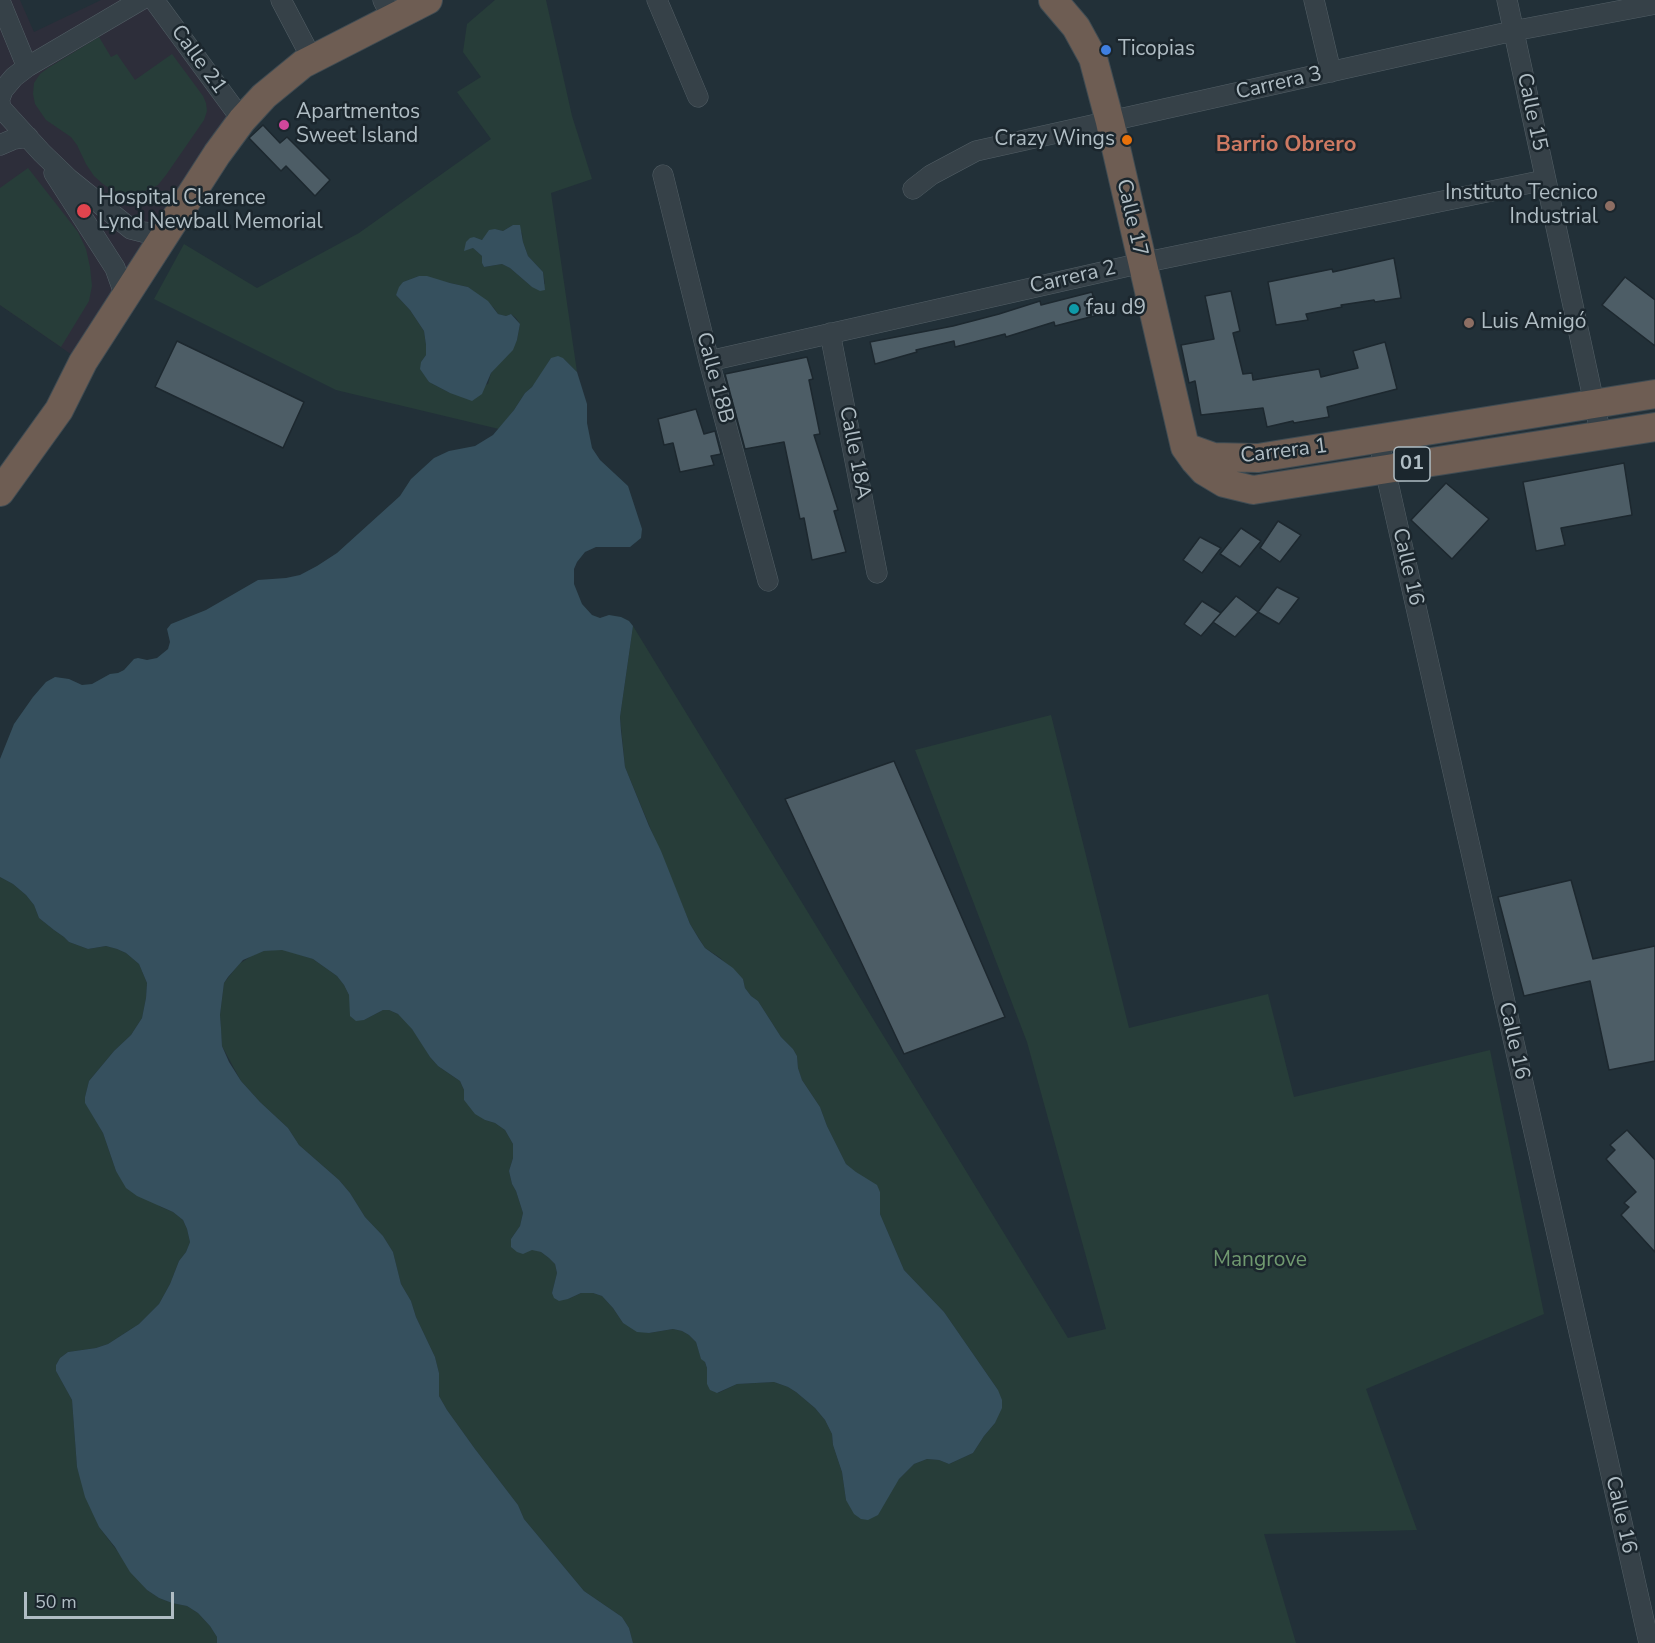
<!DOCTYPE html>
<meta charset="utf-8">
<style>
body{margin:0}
#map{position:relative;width:1655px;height:1643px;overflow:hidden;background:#223038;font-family:"Nunito Sans",sans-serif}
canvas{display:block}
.scale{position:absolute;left:24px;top:1592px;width:150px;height:27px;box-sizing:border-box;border:3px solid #b0bdc4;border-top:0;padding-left:8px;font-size:18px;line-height:21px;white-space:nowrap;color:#b0bdc4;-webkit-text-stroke:4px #1b262d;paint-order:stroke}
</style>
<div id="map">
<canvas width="1655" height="1643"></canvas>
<div class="scale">50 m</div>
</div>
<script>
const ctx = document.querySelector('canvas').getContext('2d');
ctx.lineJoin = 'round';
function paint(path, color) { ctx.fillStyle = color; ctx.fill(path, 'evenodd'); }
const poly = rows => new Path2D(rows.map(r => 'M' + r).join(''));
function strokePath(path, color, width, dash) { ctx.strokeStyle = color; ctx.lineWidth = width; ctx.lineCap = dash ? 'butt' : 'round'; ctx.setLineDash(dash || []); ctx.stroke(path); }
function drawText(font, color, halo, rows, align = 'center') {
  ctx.font = font + ' "Nunito Sans",sans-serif'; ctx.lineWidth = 5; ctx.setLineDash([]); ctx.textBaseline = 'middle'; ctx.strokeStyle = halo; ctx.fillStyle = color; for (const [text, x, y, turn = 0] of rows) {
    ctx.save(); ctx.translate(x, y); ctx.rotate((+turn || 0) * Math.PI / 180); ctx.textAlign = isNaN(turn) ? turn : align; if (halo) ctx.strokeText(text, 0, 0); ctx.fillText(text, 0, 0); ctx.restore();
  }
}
paint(poly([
 [0,0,20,0,34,32,101,0,147,0,231,117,72,355,0,305]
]), '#2d2e3a');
paint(poly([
 [495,0,546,0,572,116,592,179,551,193,577,372,563,358,551,358,539,379,532,387,525,393,514,410,499,429,336,390,154,299,184,244,257,288,359,233,491,139,457,92,481,77,463,52,467,24],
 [513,225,522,233,523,242,528,256,543,272,545,284,532,287,510,268,502,264,484,267,482,263,482,256,473,248,465,250,474,237,482,240,495,229,503,231],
 [419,276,468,287,494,308,498,314,506,316,511,314,516,318,520,324,517,340,508,355,501,361,491,373,488,384,450,393,429,382,421,362,426,355,426,345,424,331,410,310,396,295,403,282],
 [99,37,111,57,117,54,135,80,172,54,203,96,206,103,207,111,204,120,166,175,158,185,138,194,125,194,112,190,103,184,94,176,86,164,77,145,71,137,46,120,35,104,33,94,34,83,40,74,48,68],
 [28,168,78,232,86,249,90,267,92,286,89,301,61,347,0,305,0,188],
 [633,626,1068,1338,1106,1329,1027,1042,915,750,1051,715,1129,1028,1268,994,1294,1097,1490,1050,1544,1314,1366,1389,1417,1530,1264,1534,1296,1643,633,1643,629,1628,622,1617,584,1591,524,1519,518,1505,475,1449,447,1410,439,1396,439,1373,435,1357,416,1317,411,1301,401,1284,393,1252,383,1236,365,1217,350,1193,339,1180,299,1145,288,1128,260,1102,241,1081,222,1046,220,1015,224,983,239,964,253,955,264,951,282,949,313,959,337,976,344,985,349,995,364,1020,383,1010,389,1010,398,1014,406,1020,420,1040,430,1057,438,1066,460,1081,464,1090,464,1100,485,1120,495,1123,505,1130,513,1144,513,1158,509,1171,512,1184,516,1191,523,1213,520,1226,511,1239,541,1252,549,1258,555,1264,557,1273,552,1293,568,1299,581,1293,593,1293,602,1296,613,1308,623,1323,649,1333,673,1329,682,1331,689,1335,696,1342,701,1358,705,1362,707,1368,707,1384,718,1393,737,1384,774,1382,788,1387,796,1392,815,1408,825,1420,832,1434,833,1445,842,1472,846,1500,899,1479,914,1464,927,1459,939,1460,949,1464,973,1453,984,1436,995,1423,998,1390,944,1312,904,1270,880,1214,880,1192,846,1164,827,1126,820,1107,802,1080,798,1068,797,1056,793,1049,781,1037,758,1001,751,996,745,988,743,979,719,957,705,948,690,924,625,767,620,717],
 [0,877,13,884,26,895,34,905,39,918,54,930,64,937,69,942,88,949,106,946,117,949,126,953,139,964,147,983,146,998,142,1018,131,1035,114,1051,89,1081,85,1097,85,1102,103,1133,116,1171,161,1207,173,1212,183,1220,187,1229,190,1242,186,1252,179,1261,170,1284,159,1304,139,1324,108,1344,96,1348,68,1352,60,1358,56,1365,56,1371,72,1400,77,1467,99,1527,147,1590,159,1598,172,1603,187,1606,198,1613,210,1626,217,1637,217,1643,0,1643]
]), '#273d39');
paint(poly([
 [513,225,520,225,523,242,528,256,543,272,545,290,540,291,532,287,510,268,502,264,484,267,482,263,482,256,473,248,464,251,466,242,470,238,474,237,482,240,489,230,495,229,503,231],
 [419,276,427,276,450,283,468,287,488,301,498,314,506,316,511,314,520,324,517,340,513,350,491,373,482,394,472,401,450,393,429,382,420,369,421,362,426,355,426,345,424,331,410,310,396,295,399,287,403,282],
 [558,356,563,358,577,372,587,404,587,423,592,448,600,460,628,486,642,529,641,538,630,547,596,547,585,552,577,562,574,569,574,584,582,604,592,615,600,618,609,615,621,617,629,621,633,626,620,717,621,731,625,767,649,826,661,851,690,924,699,939,705,948,733,968,743,979,745,988,751,996,758,1001,781,1037,793,1049,797,1056,798,1068,802,1080,820,1107,827,1126,846,1164,856,1172,877,1185,880,1192,880,1214,904,1270,944,1312,998,1390,1002,1400,1002,1408,995,1423,984,1436,973,1453,949,1464,939,1460,927,1459,914,1464,899,1479,878,1515,868,1520,861,1519,854,1514,846,1500,842,1472,833,1445,832,1434,825,1420,815,1408,796,1392,788,1387,774,1382,737,1384,717,1393,710,1390,707,1384,707,1368,705,1362,701,1359,696,1342,689,1335,682,1331,673,1329,649,1333,637,1332,623,1323,613,1308,602,1296,593,1293,581,1293,568,1299,559,1301,554,1298,552,1293,557,1273,555,1264,549,1258,541,1252,532,1250,523,1254,517,1252,511,1247,511,1239,520,1226,523,1213,516,1191,512,1184,509,1171,513,1158,513,1144,505,1130,495,1123,485,1120,475,1114,464,1100,464,1090,460,1081,438,1066,430,1057,412,1029,398,1014,389,1010,383,1010,364,1020,356,1021,350,1016,349,995,344,985,337,976,313,959,282,950,264,951,243,960,228,977,224,983,220,1015,221,1028,222,1046,229,1062,241,1081,260,1102,288,1128,299,1145,339,1180,350,1193,365,1217,383,1236,393,1252,401,1284,411,1301,416,1317,435,1357,439,1373,439,1396,447,1410,475,1449,518,1505,524,1519,584,1591,622,1617,629,1628,633,1643,217,1643,217,1637,210,1626,198,1613,187,1606,172,1603,159,1598,147,1590,130,1572,115,1547,99,1527,85,1497,77,1467,72,1400,56,1371,56,1365,60,1358,68,1352,96,1348,108,1344,139,1324,159,1304,170,1284,179,1261,186,1252,190,1242,187,1229,183,1220,173,1212,137,1196,126,1188,116,1171,103,1133,85,1103,85,1097,89,1081,114,1051,131,1035,142,1018,146,998,147,983,139,964,126,953,117,949,106,946,88,949,69,942,64,937,54,930,39,918,34,905,26,895,13,884,0,877,0,759,14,724,33,697,46,682,55,677,69,679,82,685,92,684,110,674,118,673,124,670,134,659,138,658,147,660,157,658,168,649,170,642,167,629,171,624,206,610,258,580,286,578,300,575,317,566,337,553,400,496,411,479,434,458,449,451,475,446,493,435,514,410,525,393,532,387,551,358]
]), '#36505e');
const building = poly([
 [263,125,280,143,287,137,330,180,315,196,286,166,281,171,249,138,263,125],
 [1394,258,1401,298,1375,302,1374,300,1341,305,1342,307,1306,314,1308,320,1276,325,1268,282,1332,269,1333,272,1394,258],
 [1625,277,1655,300,1655,346,1602,305,1625,277],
 [1231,291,1240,331,1233,333,1243,374,1252,373,1253,380,1319,369,1321,377,1358,368,1353,351,1385,342,1397,389,1327,407,1329,417,1294,423,1293,421,1267,427,1263,408,1201,415,1195,381,1189,383,1181,345,1214,339,1205,296,1231,291],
 [1092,292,1098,315,1055,326,1054,322,1006,337,1005,334,955,347,954,341,916,350,917,352,875,364,870,342,953,326,999,314,1040,301,1041,305,1092,292],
 [177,341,304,402,283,448,155,387,177,341],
 [807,357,813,379,809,380,820,434,814,435,838,510,834,511,846,552,812,560,804,518,800,519,784,442,745,449,725,374,807,357],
 [696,409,704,434,715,431,721,454,711,456,714,465,680,472,673,443,664,445,658,419,696,409],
 [1624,463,1632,515,1561,528,1565,545,1536,551,1523,482,1624,463],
 [1446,483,1489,519,1452,559,1411,520,1446,483],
 [1278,521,1301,535,1280,562,1260,548,1278,521],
 [1241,528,1261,541,1240,567,1220,554,1241,528],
 [1200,537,1221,548,1202,573,1183,560,1200,537],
 [1277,587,1299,598,1279,624,1258,612,1277,587],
 [1236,596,1258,612,1235,637,1213,622,1236,596],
 [1202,601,1221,613,1201,636,1184,624,1202,601],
 [894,761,1005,1017,904,1054,785,799,894,761],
 [1571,880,1593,959,1655,946,1655,1061,1609,1070,1590,981,1524,996,1498,897,1571,880],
 [1627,1130,1655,1160,1655,1252,1621,1215,1629,1207,1624,1203,1636,1192,1606,1159,1615,1150,1610,1145,1627,1130]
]);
paint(building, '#4d5d66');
strokePath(building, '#1d282f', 1.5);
const minor = poly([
 [154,0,242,120],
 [281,0,312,59],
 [383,0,392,18],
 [657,0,698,97],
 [1314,0,1331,72],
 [1507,0,1601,435],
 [0,1,27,67,14,77,3,90,0,98],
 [27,67,141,0],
 [0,102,0,107,42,153,69,179,131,229,143,232,165,235],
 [0,145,14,139,28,137],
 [54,173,115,268,125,296],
 [663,175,709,361,768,581],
 [913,189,931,175,976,151,1513,31,1655,4],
 [830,333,877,573],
 [709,361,1142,263,1545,180],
 [1378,438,1649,1643]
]);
const highway = poly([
 [1053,0,1076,27,1093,58,1110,122,1185,447,1195,461,1204,471,1224,483,1253,490,1655,427],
 [1185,447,1213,457,1258,458,1655,394],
 [0,492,59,410,83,362,217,154,242,120,264,96,303,64,428,0]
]);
strokePath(minor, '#535f66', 21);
strokePath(highway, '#404c53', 30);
strokePath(minor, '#364148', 20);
strokePath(highway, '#6e5d53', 28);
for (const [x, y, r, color] of [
 [1106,50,6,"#3f7fe0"],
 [284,125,6,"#d1479c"],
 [1127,140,6,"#e8710a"],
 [1610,206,6,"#8d6e63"],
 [84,211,8,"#e0444e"],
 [1074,309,6,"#0f9aa8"],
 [1469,323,6,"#8d6e63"]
]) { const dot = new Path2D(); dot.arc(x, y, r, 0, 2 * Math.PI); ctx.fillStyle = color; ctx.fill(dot); strokePath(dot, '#1b262d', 2); }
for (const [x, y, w] of [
 [1412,464,36]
]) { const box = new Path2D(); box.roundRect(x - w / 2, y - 17, w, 34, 4.5); ctx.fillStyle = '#1b262d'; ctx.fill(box); strokePath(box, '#b0bdc4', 1.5); }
drawText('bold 20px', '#b0bdc4', null, [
 ["01",1412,464]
]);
drawText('21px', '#b0bdc4', '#1b262d', [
 ["Ticopias",1118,50],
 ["Apartmentos",296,113],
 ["Sweet Island",296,137],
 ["Crazy Wings",1115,140,"right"],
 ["Instituto Tecnico",1598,194,"right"],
 ["Industrial",1598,218,"right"],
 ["Hospital Clarence",98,199],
 ["Lynd Newball Memorial",98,223],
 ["fau d9",1086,309],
 ["Luis Amigó",1481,323]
], 'left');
drawText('21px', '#b0bdc4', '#1b262d', [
 ["Calle 21",198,60,54],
 ["Carrera 3",1279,84,-13],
 ["Calle 15",1531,112,78],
 ["Calle 17",1131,218,77],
 ["Carrera 2",1073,278,-13],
 ["Calle 18B",714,378,75],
 ["Carrera 1",1284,452,-7],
 ["Calle 18A",854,453,79],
 ["Calle 16",1407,567,77],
 ["Calle 16",1513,1041,77],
 ["Calle 16",1620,1515,77]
]);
drawText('21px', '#709970', '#1b262d', [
 ["Mangrove",1260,1261]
]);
drawText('bold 22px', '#cd7962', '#1b262d', [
 ["Barrio Obrero",1286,146]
]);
</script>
